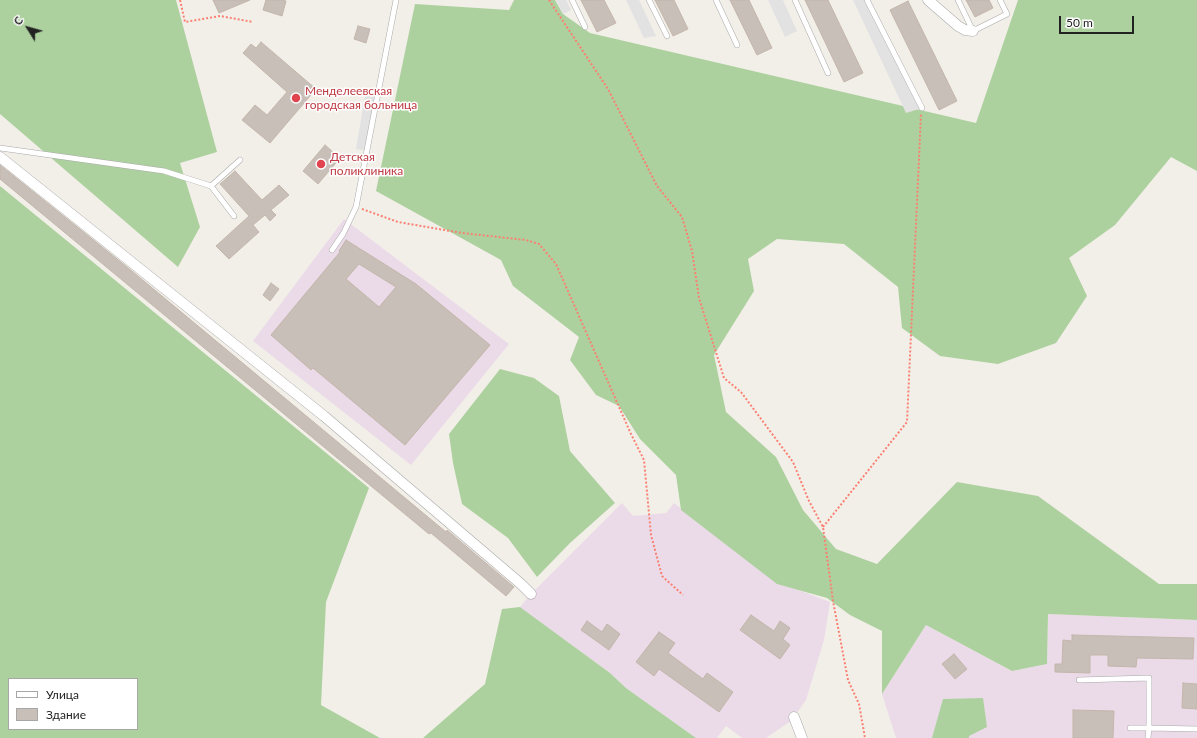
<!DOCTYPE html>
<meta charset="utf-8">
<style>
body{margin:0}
#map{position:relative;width:1197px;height:738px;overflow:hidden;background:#f2efe9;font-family:Lato,sans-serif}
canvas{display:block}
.legend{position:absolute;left:8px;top:678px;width:130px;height:52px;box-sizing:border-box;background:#fff;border:1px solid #a7a7a7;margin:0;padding:5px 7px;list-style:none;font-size:12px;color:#222}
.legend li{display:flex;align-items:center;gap:8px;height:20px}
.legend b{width:20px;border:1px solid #a7a7a7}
.north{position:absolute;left:8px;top:8px;width:40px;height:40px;-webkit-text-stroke:3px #fff;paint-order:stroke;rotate:307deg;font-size:11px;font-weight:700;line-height:16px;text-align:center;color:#222}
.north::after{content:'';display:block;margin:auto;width:14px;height:18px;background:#222;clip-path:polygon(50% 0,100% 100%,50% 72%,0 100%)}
.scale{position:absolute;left:1059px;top:16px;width:75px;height:18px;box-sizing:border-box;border:2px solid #222;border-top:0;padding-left:5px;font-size:12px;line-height:14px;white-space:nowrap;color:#222;-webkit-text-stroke:3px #fff;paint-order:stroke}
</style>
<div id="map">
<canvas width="1197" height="738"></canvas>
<ul class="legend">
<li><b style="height:5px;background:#fff"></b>Улица</li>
<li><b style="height:11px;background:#c7bfb8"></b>Здание</li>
</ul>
<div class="north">С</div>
<div class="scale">50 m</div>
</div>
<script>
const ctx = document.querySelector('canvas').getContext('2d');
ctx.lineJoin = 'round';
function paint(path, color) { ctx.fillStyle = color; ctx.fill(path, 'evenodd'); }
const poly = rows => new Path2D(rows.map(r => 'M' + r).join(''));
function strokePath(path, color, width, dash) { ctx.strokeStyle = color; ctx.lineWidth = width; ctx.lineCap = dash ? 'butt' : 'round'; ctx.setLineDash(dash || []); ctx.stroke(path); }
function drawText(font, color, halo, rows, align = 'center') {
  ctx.font = font + ' Lato,sans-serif'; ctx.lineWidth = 3; ctx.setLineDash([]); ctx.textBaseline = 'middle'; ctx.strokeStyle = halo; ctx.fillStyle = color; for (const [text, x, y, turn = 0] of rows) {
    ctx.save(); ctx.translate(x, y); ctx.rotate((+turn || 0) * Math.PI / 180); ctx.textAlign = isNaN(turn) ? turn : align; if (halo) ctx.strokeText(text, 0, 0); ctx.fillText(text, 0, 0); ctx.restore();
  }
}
paint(poly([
 [344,219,509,344,411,465,253,341],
 [622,503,633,516,666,513,674,503,780,583,830,602,824,640,806,700,791,721,766,738,742,738,726,726,717,738,696,738,626,688,610,673,520,607,531,594],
 [1048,614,1197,620,1197,738,896,738,882,694,926,625,1012,671,1047,664]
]), '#ebdbe8');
paint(poly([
 [0,0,176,0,217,152,180,163,200,227,178,267,0,114],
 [514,0,555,0,563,14,590,33,976,123,1018,0,1197,0,1197,171,1171,157,1115,225,1069,258,1087,296,1056,343,998,364,940,356,902,328,898,287,844,244,777,239,748,259,754,291,714,355,726,412,776,457,803,510,836,549,877,564,957,482,1038,496,1159,584,1197,584,1197,620,1048,614,1047,664,1012,671,926,625,882,694,882,631,850,615,827,598,777,584,681,510,676,475,640,439,619,406,596,395,570,360,579,337,513,286,501,260,376,191,415,4,509,10],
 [0,186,369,488,326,602,321,705,380,738,0,738],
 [9,679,137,679,137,729,9,729],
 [500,369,534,378,559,396,570,451,615,503,570,543,537,577,508,538,462,504,453,463,449,434],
 [520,607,610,673,626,688,696,738,423,738,485,684,502,609],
 [983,698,987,727,969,736,969,738,932,738,943,699]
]), '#add19e');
paint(poly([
 [556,0,566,0,571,10,563,14],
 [626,0,639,0,656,36,644,38],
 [768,0,783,0,797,31,785,37],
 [853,0,867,0,922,108,906,113],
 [365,96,376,97,367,151,356,149]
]), '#e2e2e2');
const building = poly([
 [213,0,250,0,219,13,213,0],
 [266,0,281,0,286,1,282,16,263,10,266,0],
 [581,0,604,0,616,23,597,32,581,0],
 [655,0,674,0,688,29,673,36,655,0],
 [730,0,749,0,772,48,757,55,730,0],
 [805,0,828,0,863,73,844,82,805,0],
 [966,0,989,0,993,8,975,17,966,0],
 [908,1,957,101,939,110,890,10,908,1],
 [358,26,370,29,366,43,354,39,358,26],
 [261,42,316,89,270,143,242,120,255,105,267,115,287,92,243,53,251,44,256,48,261,42],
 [325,145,340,158,318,184,303,171,325,145],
 [0,165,127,267,446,532,447,530,514,587,506,596,431,533,429,534,0,179,0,165],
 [235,171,262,200,279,185,289,195,271,210,276,215,270,221,265,215,253,225,259,232,229,259,216,246,249,216,220,184,235,171],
 [346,240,416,284,490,345,405,445,313,368,311,370,271,335,340,252,339,251,346,240],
 [359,264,396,287,379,307,346,279,359,264],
 [271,283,279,289,270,301,263,295,271,283],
 [751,615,774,631,780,621,790,628,783,639,790,645,780,659,740,630,751,615],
 [587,621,602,632,607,624,620,634,609,650,581,630,587,621],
 [659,632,675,643,668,653,703,679,707,673,733,692,719,712,659,669,654,676,636,662,659,632],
 [1072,635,1194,638,1193,659,1137,658,1136,667,1108,666,1108,655,1090,655,1090,673,1055,672,1055,664,1062,664,1063,640,1072,641,1072,635],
 [954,654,967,669,955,679,942,664,954,654],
 [1183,683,1197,684,1197,709,1182,708,1183,683],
 [1073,710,1114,711,1113,738,1073,738,1073,710]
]);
paint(building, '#c7bfb8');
strokePath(building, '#c4b6ab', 1);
const service = poly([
 [572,0,585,27],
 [649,0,667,36],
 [716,0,737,45],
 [795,0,828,73],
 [867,0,922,108],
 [958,0,973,31,1007,14,1000,0],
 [0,148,164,171,211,186,240,160],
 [211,186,234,216],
 [332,250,343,234,356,207,396,0],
 [1079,680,1149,678,1149,728,1130,728],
 [1148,738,1149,728,1197,729]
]);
const minor = poly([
 [928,0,958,26,965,30,973,31],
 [0,157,324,416,521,584,531,594],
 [794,717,802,738]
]);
strokePath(service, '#a9a9a9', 6);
strokePath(minor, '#a9a9a9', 11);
strokePath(poly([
 [180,0,185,22,220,16,253,22],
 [549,0,608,89,657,186,682,217,692,251,699,298,724,378,741,392,793,462,809,501,823,527,833,601,848,680,859,704,865,738],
 [362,209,398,222,462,233,526,240,539,244,556,264,631,434,644,460,651,535,662,576,683,595],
 [823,527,907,422,921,114]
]), '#fa8072', 2, [2, 2]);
strokePath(service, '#fff', 5);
strokePath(minor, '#fff', 10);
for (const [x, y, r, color] of [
 [296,98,5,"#e0444e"],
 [321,164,5,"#e0444e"]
]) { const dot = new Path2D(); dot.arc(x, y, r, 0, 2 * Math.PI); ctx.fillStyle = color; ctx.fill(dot); strokePath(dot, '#fff', 1.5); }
drawText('12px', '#be3a42', '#fff', [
 ["Менделеевская",305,91],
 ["городская больница",305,105],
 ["Детская",330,157],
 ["поликлиника",330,171]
], 'left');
</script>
